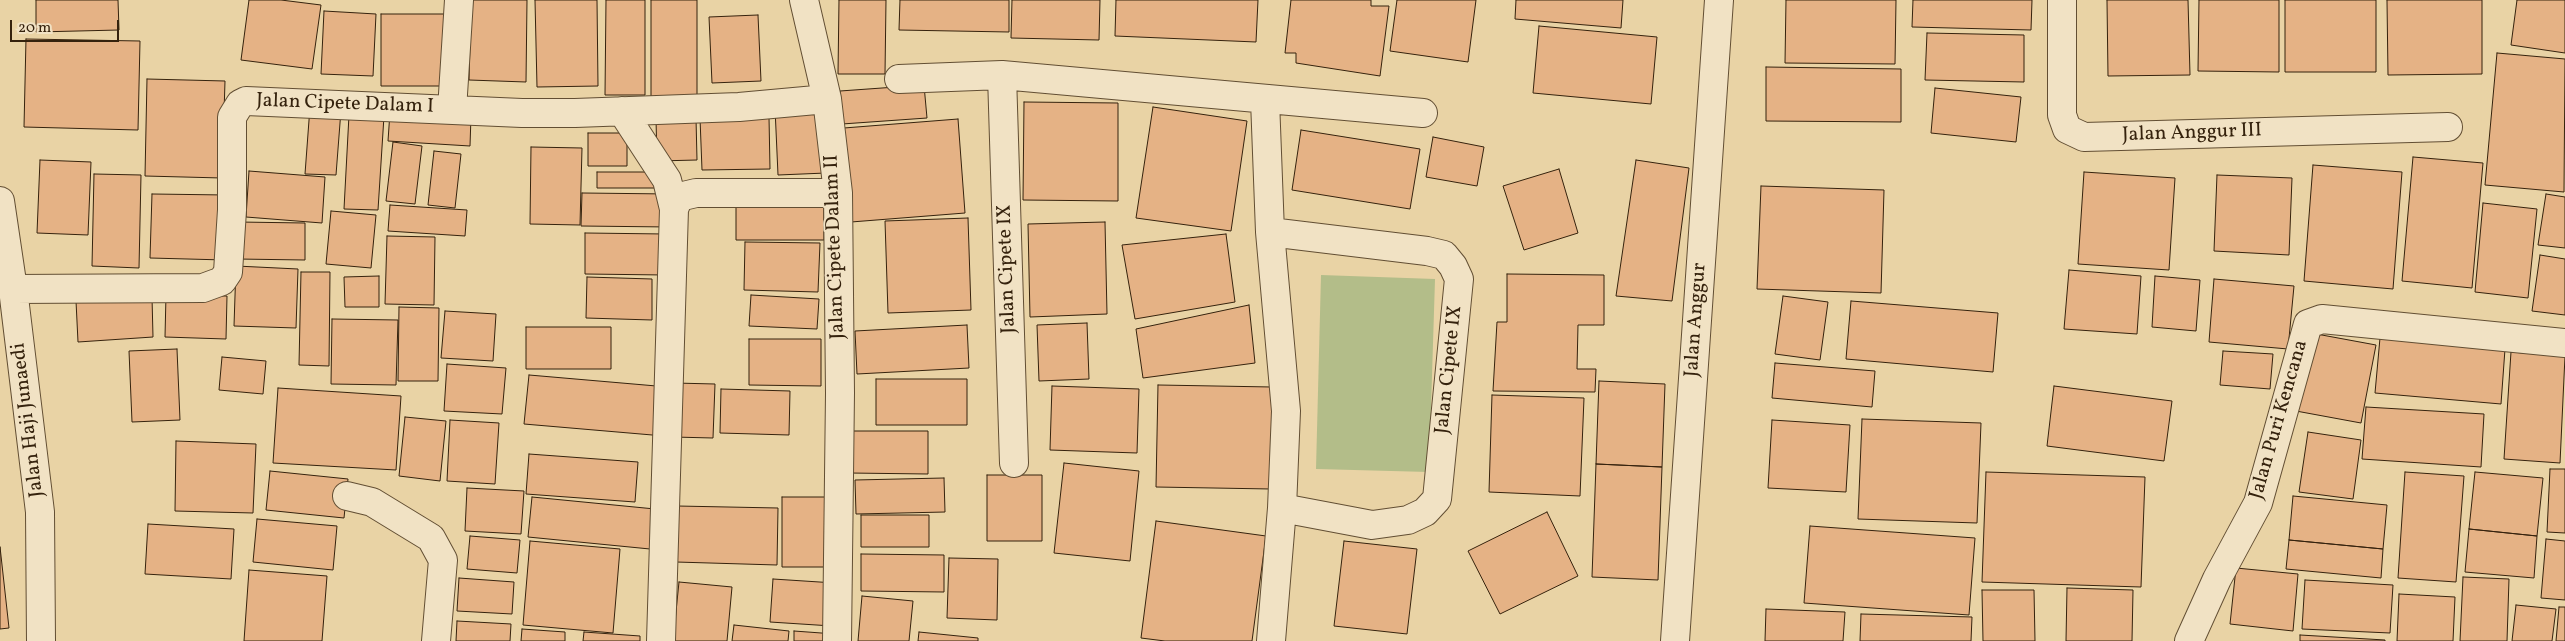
<!DOCTYPE html>
<style>
body{margin:0}
#map{position:relative;width:2565px;height:641px;overflow:hidden;background:#e9d3a5;font-family:Vollkorn,serif}
canvas{display:block}
.scale{position:absolute;left:10px;top:20px;width:109px;height:22px;box-sizing:border-box;border:2px solid #35220d;border-top:0;padding-left:6px;font-size:15px;line-height:18px;white-space:nowrap;color:#35220d;-webkit-text-stroke:4px #f1e2c4;paint-order:stroke}
</style>
<div id="map">
<canvas width="2565" height="641"></canvas>
<div class="scale">20 m</div>
</div>
<script>
const ctx = document.querySelector('canvas').getContext('2d');
ctx.lineJoin = 'round';
function paint(path, color) { ctx.fillStyle = color; ctx.fill(path, 'evenodd'); }
const poly = rows => new Path2D(rows.map(r => 'M' + r).join(''));
function strokePath(path, color, width, dash) { ctx.strokeStyle = color; ctx.lineWidth = width; ctx.lineCap = dash ? 'butt' : 'round'; ctx.setLineDash(dash || []); ctx.stroke(path); }
function drawText(font, color, halo, rows, align = 'center') {
  ctx.font = font + ' Vollkorn,serif'; ctx.lineWidth = 4; ctx.setLineDash([]); ctx.textBaseline = 'middle'; ctx.strokeStyle = halo; ctx.fillStyle = color; for (const [text, x, y, turn = 0] of rows) {
    ctx.save(); ctx.translate(x, y); ctx.rotate((+turn || 0) * Math.PI / 180); ctx.textAlign = isNaN(turn) ? turn : align; if (halo) ctx.strokeText(text, 0, 0); ctx.fillText(text, 0, 0); ctx.restore();
  }
}
paint(poly([
 [1321,275,1435,279,1429,472,1316,469]
]), '#b3bd89');
const building = poly([
 [36,0,118,0,119,30,36,32,36,0],
 [249,0,281,0,321,5,312,69,241,60,249,0],
 [471,0,527,0,526,82,469,80,471,0],
 [535,0,597,0,598,86,537,87,535,0],
 [606,0,645,0,645,95,605,95,606,0],
 [651,0,697,0,697,103,651,103,651,0],
 [839,0,886,0,885,74,838,74,839,0],
 [900,0,1009,0,1009,32,899,30,900,0],
 [1012,0,1100,0,1099,40,1011,38,1012,0],
 [1116,0,1258,0,1256,42,1115,36,1116,0],
 [1291,0,1371,0,1371,6,1389,6,1380,76,1296,63,1296,53,1285,53,1291,0],
 [1397,0,1476,0,1468,62,1390,51,1397,0],
 [1516,0,1623,0,1621,28,1515,19,1516,0],
 [1786,0,1896,0,1895,64,1785,63,1786,0],
 [1913,0,2032,0,2031,30,1912,27,1913,0],
 [2107,0,2188,0,2190,75,2108,76,2107,0],
 [2199,0,2279,0,2279,72,2198,71,2199,0],
 [2285,0,2376,0,2376,72,2285,72,2285,0],
 [2387,0,2482,0,2482,74,2388,75,2387,0],
 [2517,0,2565,0,2565,53,2511,45,2517,0],
 [324,11,376,14,373,76,321,74,324,11],
 [381,14,449,14,449,86,381,86,381,14],
 [758,15,761,81,712,83,709,17,758,15],
 [1539,26,1657,37,1651,104,1533,93,1539,26],
 [1927,33,2024,35,2024,82,1925,80,1927,33],
 [26,39,140,41,138,130,24,127,26,39],
 [2497,53,2565,59,2564,192,2485,185,2497,53],
 [1766,67,1901,69,1901,122,1766,121,1766,67],
 [147,79,225,81,222,178,145,176,147,79],
 [924,85,927,118,842,124,840,91,924,85],
 [1935,88,2021,97,2016,142,1931,133,1935,88],
 [1024,102,1118,103,1118,201,1023,200,1024,102],
 [824,106,826,173,778,175,775,108,824,106],
 [310,107,341,110,336,175,305,174,310,107],
 [1153,107,1247,121,1231,231,1136,218,1153,107],
 [390,112,471,116,470,146,388,141,390,112],
 [349,115,384,116,378,210,344,209,349,115],
 [769,117,770,169,702,170,700,118,769,117],
 [696,118,697,160,657,161,656,119,696,118],
 [958,119,965,213,851,222,844,128,958,119],
 [1301,130,1420,149,1410,209,1292,190,1301,130],
 [588,133,627,133,627,166,588,166,588,133],
 [1433,137,1484,147,1477,186,1426,177,1433,137],
 [393,142,422,146,415,204,386,201,393,142],
 [531,147,582,148,580,225,530,224,531,147],
 [434,151,461,154,455,208,428,205,434,151],
 [2413,157,2483,163,2472,288,2402,281,2413,157],
 [40,160,91,162,88,235,37,233,40,160],
 [1636,160,1689,168,1672,301,1616,296,1636,160],
 [2313,165,2402,172,2393,289,2304,281,2313,165],
 [1559,169,1578,233,1524,250,1503,186,1559,169],
 [249,171,325,177,322,223,246,217,249,171],
 [597,172,655,172,655,188,597,188,597,172],
 [2084,172,2175,178,2169,270,2078,264,2084,172],
 [94,174,141,175,139,268,92,266,94,174],
 [2217,175,2292,178,2289,255,2214,251,2217,175],
 [1761,186,1884,190,1881,293,1757,289,1761,186],
 [582,193,670,194,670,227,581,226,582,193],
 [152,194,226,195,225,260,150,258,152,194],
 [2546,194,2565,197,2565,248,2538,245,2546,194],
 [736,195,824,195,824,240,736,240,736,195],
 [2483,203,2537,209,2528,298,2475,292,2483,203],
 [390,205,467,210,465,236,388,231,390,205],
 [331,211,376,215,371,268,326,264,331,211],
 [968,218,971,310,888,313,885,221,968,218],
 [238,222,305,223,305,260,237,259,238,222],
 [1105,222,1107,314,1030,317,1028,224,1105,222],
 [585,233,665,234,665,275,585,274,585,233],
 [1226,234,1235,302,1135,319,1122,245,1226,234],
 [387,236,435,237,434,305,385,304,387,236],
 [745,242,820,243,818,292,744,290,745,242],
 [2540,255,2565,259,2565,315,2532,311,2540,255],
 [236,266,298,269,296,328,234,326,236,266],
 [2069,270,2141,276,2137,334,2064,329,2069,270],
 [301,272,330,272,329,366,299,365,301,272],
 [1507,274,1604,275,1604,325,1578,325,1577,369,1596,369,1595,392,1493,391,1497,322,1507,322,1507,274],
 [379,276,379,307,345,307,344,277,379,276],
 [2155,276,2200,280,2196,331,2152,327,2155,276],
 [587,277,652,279,652,320,586,318,587,277],
 [2214,279,2294,286,2288,349,2209,342,2214,279],
 [166,295,227,296,226,339,165,337,166,295],
 [751,295,819,299,817,329,749,326,751,295],
 [1783,296,1828,302,1820,360,1775,354,1783,296],
 [152,297,153,337,78,342,76,301,152,297],
 [1851,301,1998,313,1993,372,1846,359,1851,301],
 [1249,305,1255,363,1143,378,1136,329,1249,305],
 [399,307,439,308,438,381,398,381,399,307],
 [445,311,496,314,493,361,441,358,445,311],
 [332,319,398,320,396,385,331,384,332,319],
 [1087,323,1089,379,1039,381,1037,325,1087,323],
 [967,325,969,368,857,374,855,331,967,325],
 [526,327,611,327,611,369,526,369,526,327],
 [2311,333,2376,345,2361,423,2296,411,2311,333],
 [2380,338,2505,349,2501,404,2375,393,2380,338],
 [749,339,821,339,821,386,749,385,749,339],
 [177,349,180,420,132,422,129,351,177,349],
 [2223,351,2273,354,2270,389,2220,385,2223,351],
 [2511,352,2565,356,2560,463,2504,459,2511,352],
 [222,357,266,361,263,394,219,390,222,357],
 [1775,363,1875,371,1872,407,1772,398,1775,363],
 [447,364,506,368,502,414,444,411,447,364],
 [529,375,668,387,664,436,524,424,529,375],
 [876,379,967,379,967,425,876,425,876,379],
 [1599,381,1665,384,1662,467,1596,464,1599,381],
 [674,383,715,384,713,438,673,437,674,383],
 [1158,385,1272,387,1271,489,1156,487,1158,385],
 [1052,386,1139,389,1137,453,1050,450,1052,386],
 [2054,386,2172,401,2164,461,2047,446,2054,386],
 [278,388,401,396,396,470,273,463,278,388],
 [721,389,790,391,789,435,720,433,721,389],
 [1492,395,1584,398,1580,496,1489,492,1492,395],
 [2366,407,2484,414,2481,467,2362,459,2366,407],
 [405,417,446,421,440,481,399,476,405,417],
 [1862,419,1981,423,1977,523,1858,519,1862,419],
 [450,420,499,423,495,484,447,481,450,420],
 [1772,420,1850,425,1846,492,1768,488,1772,420],
 [850,431,928,431,928,474,849,473,850,431],
 [2308,432,2361,440,2353,499,2299,492,2308,432],
 [176,441,256,444,253,513,175,511,176,441],
 [529,454,638,462,635,502,526,494,529,454],
 [1064,463,1139,471,1130,561,1054,553,1064,463],
 [1596,464,1662,467,1658,580,1592,577,1596,464],
 [2550,469,2565,469,2565,533,2547,532,2550,469],
 [270,471,348,479,344,518,266,510,270,471],
 [1986,472,2145,477,2141,587,1982,582,1986,472],
 [2405,472,2464,476,2456,582,2398,578,2405,472],
 [2475,472,2543,478,2537,536,2469,529,2475,472],
 [987,475,1042,475,1042,541,987,541,987,475],
 [944,478,945,512,856,514,855,480,944,478],
 [467,488,524,491,521,534,465,531,467,488],
 [2293,496,2387,505,2383,549,2289,540,2293,496],
 [532,497,655,509,650,549,528,537,532,497],
 [782,497,837,497,837,567,782,567,782,497],
 [677,506,778,508,777,565,676,562,677,506],
 [1547,512,1578,576,1500,614,1468,551,1547,512],
 [861,515,929,515,929,547,861,547,861,515],
 [257,519,337,526,333,570,253,562,257,519],
 [1156,521,1266,536,1252,641,1165,641,1141,638,1156,521],
 [148,524,234,529,231,579,145,574,148,524],
 [1810,526,1975,538,1969,615,1804,603,1810,526],
 [2469,529,2537,536,2534,578,2465,572,2469,529],
 [470,536,520,540,517,573,467,569,470,536],
 [2546,539,2565,541,2565,600,2541,598,2546,539],
 [2289,540,2383,549,2381,578,2286,569,2289,540],
 [530,541,620,549,613,633,523,625,530,541],
 [1344,541,1417,549,1407,634,1334,626,1344,541],
 [0,547,9,628,0,629,0,547],
 [861,554,944,555,944,592,861,591,861,554],
 [949,558,998,559,997,620,947,618,949,558],
 [2236,568,2298,574,2293,631,2230,624,2236,568],
 [249,570,327,576,322,641,244,641,249,570],
 [2463,577,2509,579,2507,641,2460,641,2463,577],
 [459,578,514,582,512,614,457,611,459,578],
 [773,579,835,583,832,626,770,622,773,579],
 [2305,580,2393,585,2390,633,2302,629,2305,580],
 [679,582,732,587,727,641,673,641,679,582],
 [2067,588,2133,590,2132,641,2066,641,2067,588],
 [1982,590,2034,590,2035,641,1983,641,1982,590],
 [2399,594,2455,597,2453,641,2397,641,2399,594],
 [862,596,913,601,909,641,858,641,862,596],
 [2516,605,2556,609,2552,641,2512,641,2516,605],
 [2559,607,2565,607,2565,641,2556,641,2559,607],
 [1766,609,1845,612,1843,641,1765,641,1766,609],
 [1861,614,1972,617,1971,641,1860,641,1861,614],
 [457,621,511,624,510,641,456,641,457,621],
 [734,625,789,631,788,641,732,641,734,625],
 [522,629,565,632,565,641,521,641,522,629],
 [794,631,835,634,835,641,794,641,794,631],
 [584,632,640,636,640,641,583,641,584,632],
 [919,632,978,638,978,641,918,641,919,632],
 [2300,635,2385,640,2385,641,2300,641,2300,635]
]);
paint(building, '#e5b285');
strokePath(building, '#35220d', 1);
const minor = poly([
 [804,0,827,99,838,193,840,393,837,641],
 [2062,0,2062,115,2067,129,2084,137,2448,127],
 [1002,75,1014,463],
 [899,79,1002,75,1423,113],
 [1265,100,1270,232,1286,411,1282,508,1271,641],
 [452,110,459,0],
 [622,111,667,180,674,209],
 [0,201,13,289,40,512,41,641],
 [1270,232,1427,251,1444,255,1453,266,1459,279,1437,499,1425,512,1408,520,1372,525,1282,508],
 [13,289,203,288,222,281,228,272,232,210,232,117,240,104,246,101,522,113,575,113,739,107,827,99],
 [347,496,372,502,431,538,443,560,436,641],
 [661,641,674,209,679,197,696,193,838,193],
 [1675,641,1719,0],
 [2189,641,2217,579,2258,503,2308,324,2322,319,2565,343]
]);
strokePath(minor, '#624e33', 30);
strokePath(minor, '#f1e2c4', 28);
drawText('20px', '#35220d', '#f1e2c4', [
 ["Jalan Cipete Dalam I",345,105,2],
 ["Jalan Anggur III",2192,134,-2],
 ["Jalan Cipete Dalam II",836,247,-92],
 ["Jalan Cipete IX",1008,269,-92],
 ["Jalan Anggur",1697,320,-86],
 ["Jalan Cipete IX",1450,370,-84],
 ["Jalan Haji Junaedi",29,420,-97],
 ["Jalan Puri Kencana",2280,420,-74]
]);
</script>
